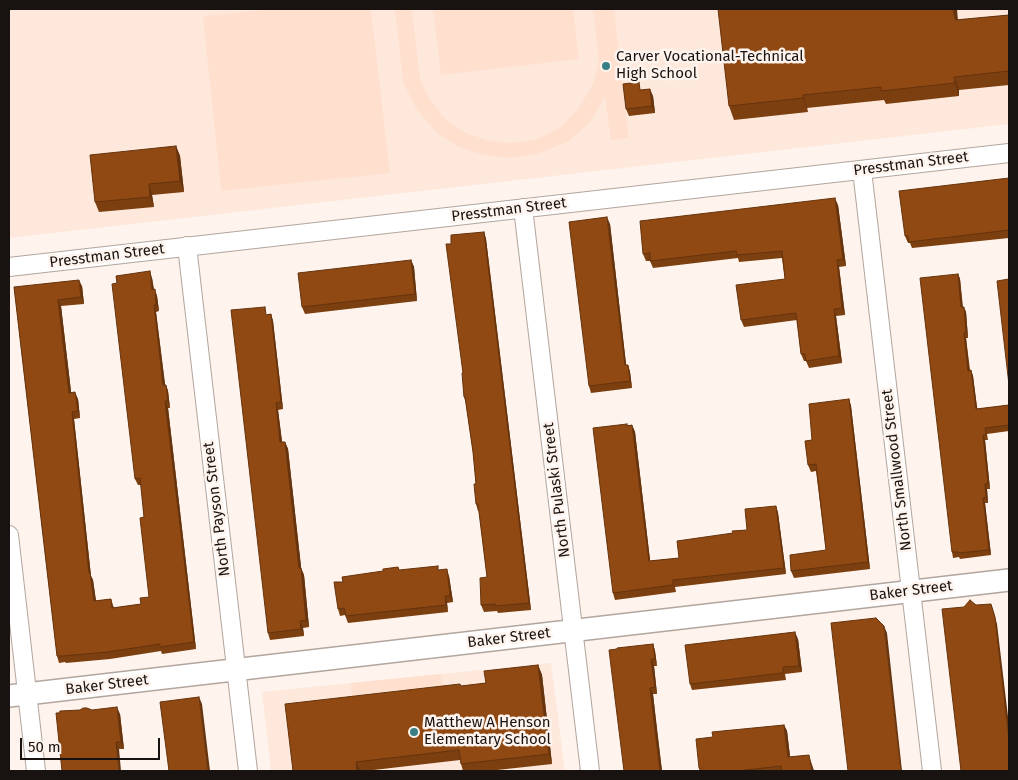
<!DOCTYPE html>
<style>
body{margin:0}
#map{position:relative;width:1018px;height:780px;overflow:hidden;background:#fef3ed;font-family:"Fira Sans",sans-serif}
canvas{display:block}
.frame{position:absolute;inset:0;border:10px solid #181311;pointer-events:none}
.scale{position:absolute;left:20px;top:738px;width:140px;height:22px;box-sizing:border-box;border:2px solid #181311;border-top:0;padding-left:6px;font-size:15px;line-height:18px;white-space:nowrap;color:#181311;-webkit-text-stroke:4px #fef3ed;paint-order:stroke}
</style>
<div id="map">
<canvas width="1018" height="780"></canvas>
<div class="frame"></div>
<div class="scale">50 m</div>
</div>
<script>
const ctx = document.querySelector('canvas').getContext('2d');
ctx.lineJoin = 'round';
function paint(path, color) { ctx.fillStyle = color; ctx.fill(path, 'evenodd'); }
const poly = rows => new Path2D(rows.map(r => 'M' + r).join(''));
function strokePath(path, color, width, dash) { ctx.strokeStyle = color; ctx.lineWidth = width; ctx.lineCap = dash ? 'butt' : 'round'; ctx.setLineDash(dash || []); ctx.stroke(path); }
function drawText(font, color, halo, rows, align = 'center') {
  ctx.font = font + ' "Fira Sans",sans-serif'; ctx.lineWidth = 5; ctx.setLineDash([]); ctx.textBaseline = 'middle'; ctx.strokeStyle = halo; ctx.fillStyle = color; for (const [text, x, y, turn = 0] of rows) {
    ctx.save(); ctx.translate(x, y); ctx.rotate((+turn || 0) * Math.PI / 180); ctx.textAlign = isNaN(turn) ? turn : align; if (halo) ctx.strokeText(text, 0, 0); ctx.fillText(text, 0, 0); ctx.restore();
  }
}
paint(poly([
 [9,9,1009,9,1009,124,9,238],
 [551,663,565,771,271,771,262,692]
]), '#fde8db');
paint(poly([
 [274,9,371,9,390,173,221,191,203,16],
 [395,9,412,9,420,79,429,98,445,119,464,132,486,140,510,143,535,140,561,127,577,110,593,85,599,61,593,9,614,9,629,138,611,140,605,97,590,122,569,141,538,154,509,158,484,155,459,147,436,132,416,108,403,82],
 [433,9,573,9,579,59,441,75],
 [441,674,444,697,353,707,351,683]
]), '#ffe0ce');
const minor = poly([
 [862,170,932,771],
 [523,208,590,771],
 [187,246,248,771],
 [9,267,1009,153],
 [9,535,36,771]
]);
const tertiary = poly([
 [9,696,1009,580]
]);
strokePath(minor, '#b2a69e', 20);
strokePath(tertiary, '#b2a69e', 24);
strokePath(minor, '#fff', 18);
strokePath(tertiary, '#fff', 21);
paint(poly([
 [1009,15,1009,85,959,90,959,96,886,104,884,100,807,108,808,112,734,120,729,106,958,20],
 [642,90,653,96,655,113,629,116,626,109],
 [176,146,180,156,184,192,152,195,154,207,99,212,95,202],
 [1009,178,1009,238,912,248,910,243,908,243,905,236],
 [838,205,846,266,839,267,845,315,836,316,842,363,809,368,806,361,804,361,801,354,797,320,744,327,741,320,785,279,782,258,739,262,738,258,653,268,650,261,646,261,643,254],
 [610,224,626,365,628,365,630,372,632,388,591,393,589,386],
 [484,232,486,239,531,610,498,613,497,611,484,612,481,605,487,577,479,511,478,511,476,504,476,484,473,452,466,403,464,397,463,373,451,244],
 [411,260,414,267,417,301,305,314,302,307],
 [958,274,960,279,963,307,966,312,968,338,966,338,970,370,971,370,973,376,977,409,1009,405,1009,431,987,434,988,440,985,440,990,489,987,489,988,503,985,503,991,555,960,559,959,557,953,558,952,552],
 [152,278,154,290,157,296,159,311,156,312,165,385,166,385,168,391,170,408,168,408,196,649,162,654,161,651,110,659,66,663,65,662,59,663,57,656,14,287,82,286,84,304,61,306,71,392,78,399,80,418,74,419,91,576,93,580,96,601,111,599,114,608,141,604,149,597,144,517,141,485,138,485,135,479],
 [267,314,271,314,273,321,283,409,278,410,282,442,285,442,288,449,301,568,304,575,309,627,303,628,304,636,270,640,268,633],
 [849,399,851,406,870,569,794,578,791,571,826,550,816,471,811,472,808,465,812,440],
 [627,425,632,425,635,432,650,561,679,558,733,533,747,530,776,506,778,513,786,574,675,587,676,592,615,600,613,593],
 [399,570,440,570,449,576,453,602,447,603,448,612,348,623,345,615,340,616,338,609],
 [798,639,802,672,785,674,786,680,692,690,690,684],
 [653,644,655,651,657,666,654,666,657,694,653,694,657,731,662,771,668,771,624,771],
 [538,665,542,675,552,764,488,771,463,771,460,760,365,771,293,771,461,686,486,683],
 [92,710,120,714,124,749,119,749],
 [784,725,787,731,790,757,811,762,814,771,700,771,699,768,713,737]
]), '#7c3f0f');
paint(poly([
 [953,9,957,9,959,33,955,20],
 [954,77,959,90,959,96,955,83],
 [650,89,653,96,655,113,652,106],
 [803,95,807,108,808,112,803,98],
 [176,146,180,156,184,192,180,181],
 [149,184,152,195,154,207,150,197],
 [835,198,838,205,846,266,843,259],
 [607,217,610,224,627,372,625,365],
 [484,232,486,239,531,610,529,603],
 [411,260,414,267,417,301,415,294],
 [837,260,839,267,845,315,842,308],
 [150,271,152,278,155,297,152,290],
 [958,274,960,279,963,313,961,307],
 [79,280,82,286,84,304,81,297],
 [155,289,157,296,159,311,156,305],
 [58,300,61,306,72,400,69,393],
 [154,305,156,312,166,392,163,385],
 [964,307,966,312,968,338,966,332],
 [834,309,836,316,842,363,839,356],
 [271,314,273,321,283,409,281,402],
 [964,333,966,338,970,376,968,371],
 [628,365,630,372,632,388,630,381],
 [971,370,973,376,978,414,976,409],
 [166,385,168,391,170,408,168,401],
 [75,392,78,399,80,418,78,411],
 [849,399,851,406,870,569,868,562],
 [165,401,168,408,196,649,194,642],
 [276,403,278,410,283,449,280,442],
 [72,412,74,419,91,576,93,580,97,608,94,601,89,573],
 [632,425,635,432,651,568,649,561],
 [983,435,985,440,990,489,988,483],
 [285,442,288,449,302,575,301,568,304,575,309,627,306,620,299,568],
 [985,484,987,489,988,503,986,498],
 [983,498,985,503,991,555,989,550],
 [776,506,778,513,786,574,784,568],
 [447,569,449,576,453,602,450,596],
 [445,596,447,603,448,612,446,605],
 [991,604,997,624,1009,725,1009,740],
 [300,621,303,628,304,636,301,629],
 [884,626,887,633,902,771,901,771],
 [795,632,798,639,802,672,799,666],
 [653,644,655,651,657,666,655,659],
 [651,659,654,666,657,694,655,687],
 [538,665,542,675,552,764,549,754],
 [650,688,653,694,662,771,660,771],
 [199,697,202,704,210,771,208,771],
 [117,707,120,714,124,749,121,742],
 [784,725,787,731,791,764,788,757],
 [116,742,119,749,121,771,119,771],
 [809,755,811,762,814,771,812,771],
 [356,762,360,771,357,771]
]), '#65330d');
const building = poly([
 [718,9,953,9,955,20,1009,15,1009,71,954,77,955,83,881,91,881,87,803,95,803,98,729,106,718,9],
 [639,82,640,90,650,89,652,106,626,109,623,84,639,82],
 [176,146,180,181,149,184,150,197,95,202,90,155,176,146],
 [1009,178,1009,230,909,242,908,236,905,236,899,191,1009,178],
 [835,198,843,259,837,260,842,308,834,309,839,356,806,361,805,354,801,354,796,313,741,320,736,285,785,279,782,251,737,255,736,251,650,261,650,253,643,254,640,221,835,198],
 [607,217,625,365,628,365,630,381,589,386,569,222,607,217],
 [484,232,529,603,495,606,495,604,481,605,480,578,487,577,478,504,476,504,474,484,476,484,473,452,465,397,464,397,462,373,463,373,446,244,451,244,451,235,484,232],
 [411,260,415,294,302,307,298,273,411,260],
 [150,271,152,290,155,289,156,305,154,305,163,385,166,385,168,401,165,401,194,642,160,647,160,644,107,652,63,656,57,656,14,287,79,280,81,297,58,300,69,393,75,392,78,411,72,412,89,573,90,573,94,601,111,599,112,608,141,604,140,598,149,597,140,518,144,517,140,478,135,479,112,284,117,283,116,276,150,271],
 [958,274,961,307,964,307,966,332,964,333,968,371,971,370,976,409,1009,405,1009,425,985,428,986,435,983,435,988,483,985,484,986,498,983,498,989,550,958,553,958,552,952,552,920,278,958,274],
 [1009,279,1009,385,997,281,1009,279],
 [265,307,266,315,271,314,281,402,276,403,280,442,285,442,299,568,301,568,306,620,300,621,301,629,268,633,231,310,265,307],
 [849,399,868,562,791,571,790,555,826,550,816,464,808,465,805,441,812,440,809,404,849,399],
 [627,424,627,426,632,425,649,561,679,558,677,541,733,533,732,531,747,530,745,509,776,506,784,568,673,580,673,585,613,593,593,428,627,424],
 [438,566,438,570,447,569,450,596,445,596,446,605,346,616,344,608,338,609,334,582,343,582,342,577,383,571,383,569,398,567,399,570,438,566],
 [970,600,976,605,991,604,995,617,1009,740,1009,771,961,771,942,609,964,607,970,600],
 [876,618,884,626,901,771,848,771,831,623,876,618],
 [795,632,799,666,783,667,783,673,690,684,685,645,795,632],
 [653,644,655,659,651,659,655,687,650,688,660,771,624,771,609,650,617,649,617,648,653,644],
 [538,665,549,754,461,764,459,750,356,762,357,771,293,771,285,704,460,684,461,686,486,683,484,671,538,665],
 [199,697,208,771,169,771,160,702,199,697],
 [117,707,121,742,116,742,119,771,62,771,56,713,59,713,60,711,80,710,83,708,87,708,92,710,117,707],
 [784,725,788,757,809,755,812,771,782,771,781,766,737,771,701,771,699,768,696,739,713,737,712,732,784,725]
]);
paint(building, '#904912');
strokePath(building, '#65330d', 1);
for (const [x, y, r, color] of [
 [606,66,5,"#377f85"],
 [414,732,5,"#377f85"]
]) { const dot = new Path2D(); dot.arc(x, y, r, 0, 2 * Math.PI); ctx.fillStyle = color; ctx.fill(dot); strokePath(dot, '#fef3ed', 2); }
drawText('15px', '#181311', '#fef3ed', [
 ["Carver Vocational-Technical",616,57],
 ["High School",616,74],
 ["Matthew A Henson",424,723],
 ["Elementary School",424,740]
], 'left');
drawText('15px', '#181311', '#fef3ed', [
 ["Presstman Street",911,164,-7],
 ["Presstman Street",509,210,-7],
 ["Presstman Street",107,256,-7],
 ["North Smallwood Street",897,470,-97],
 ["North Pulaski Street",557,490,-97],
 ["North Payson Street",217,509,-97],
 ["Baker Street",911,591,-7],
 ["Baker Street",509,638,-7],
 ["Baker Street",107,685,-7]
]);
</script>
